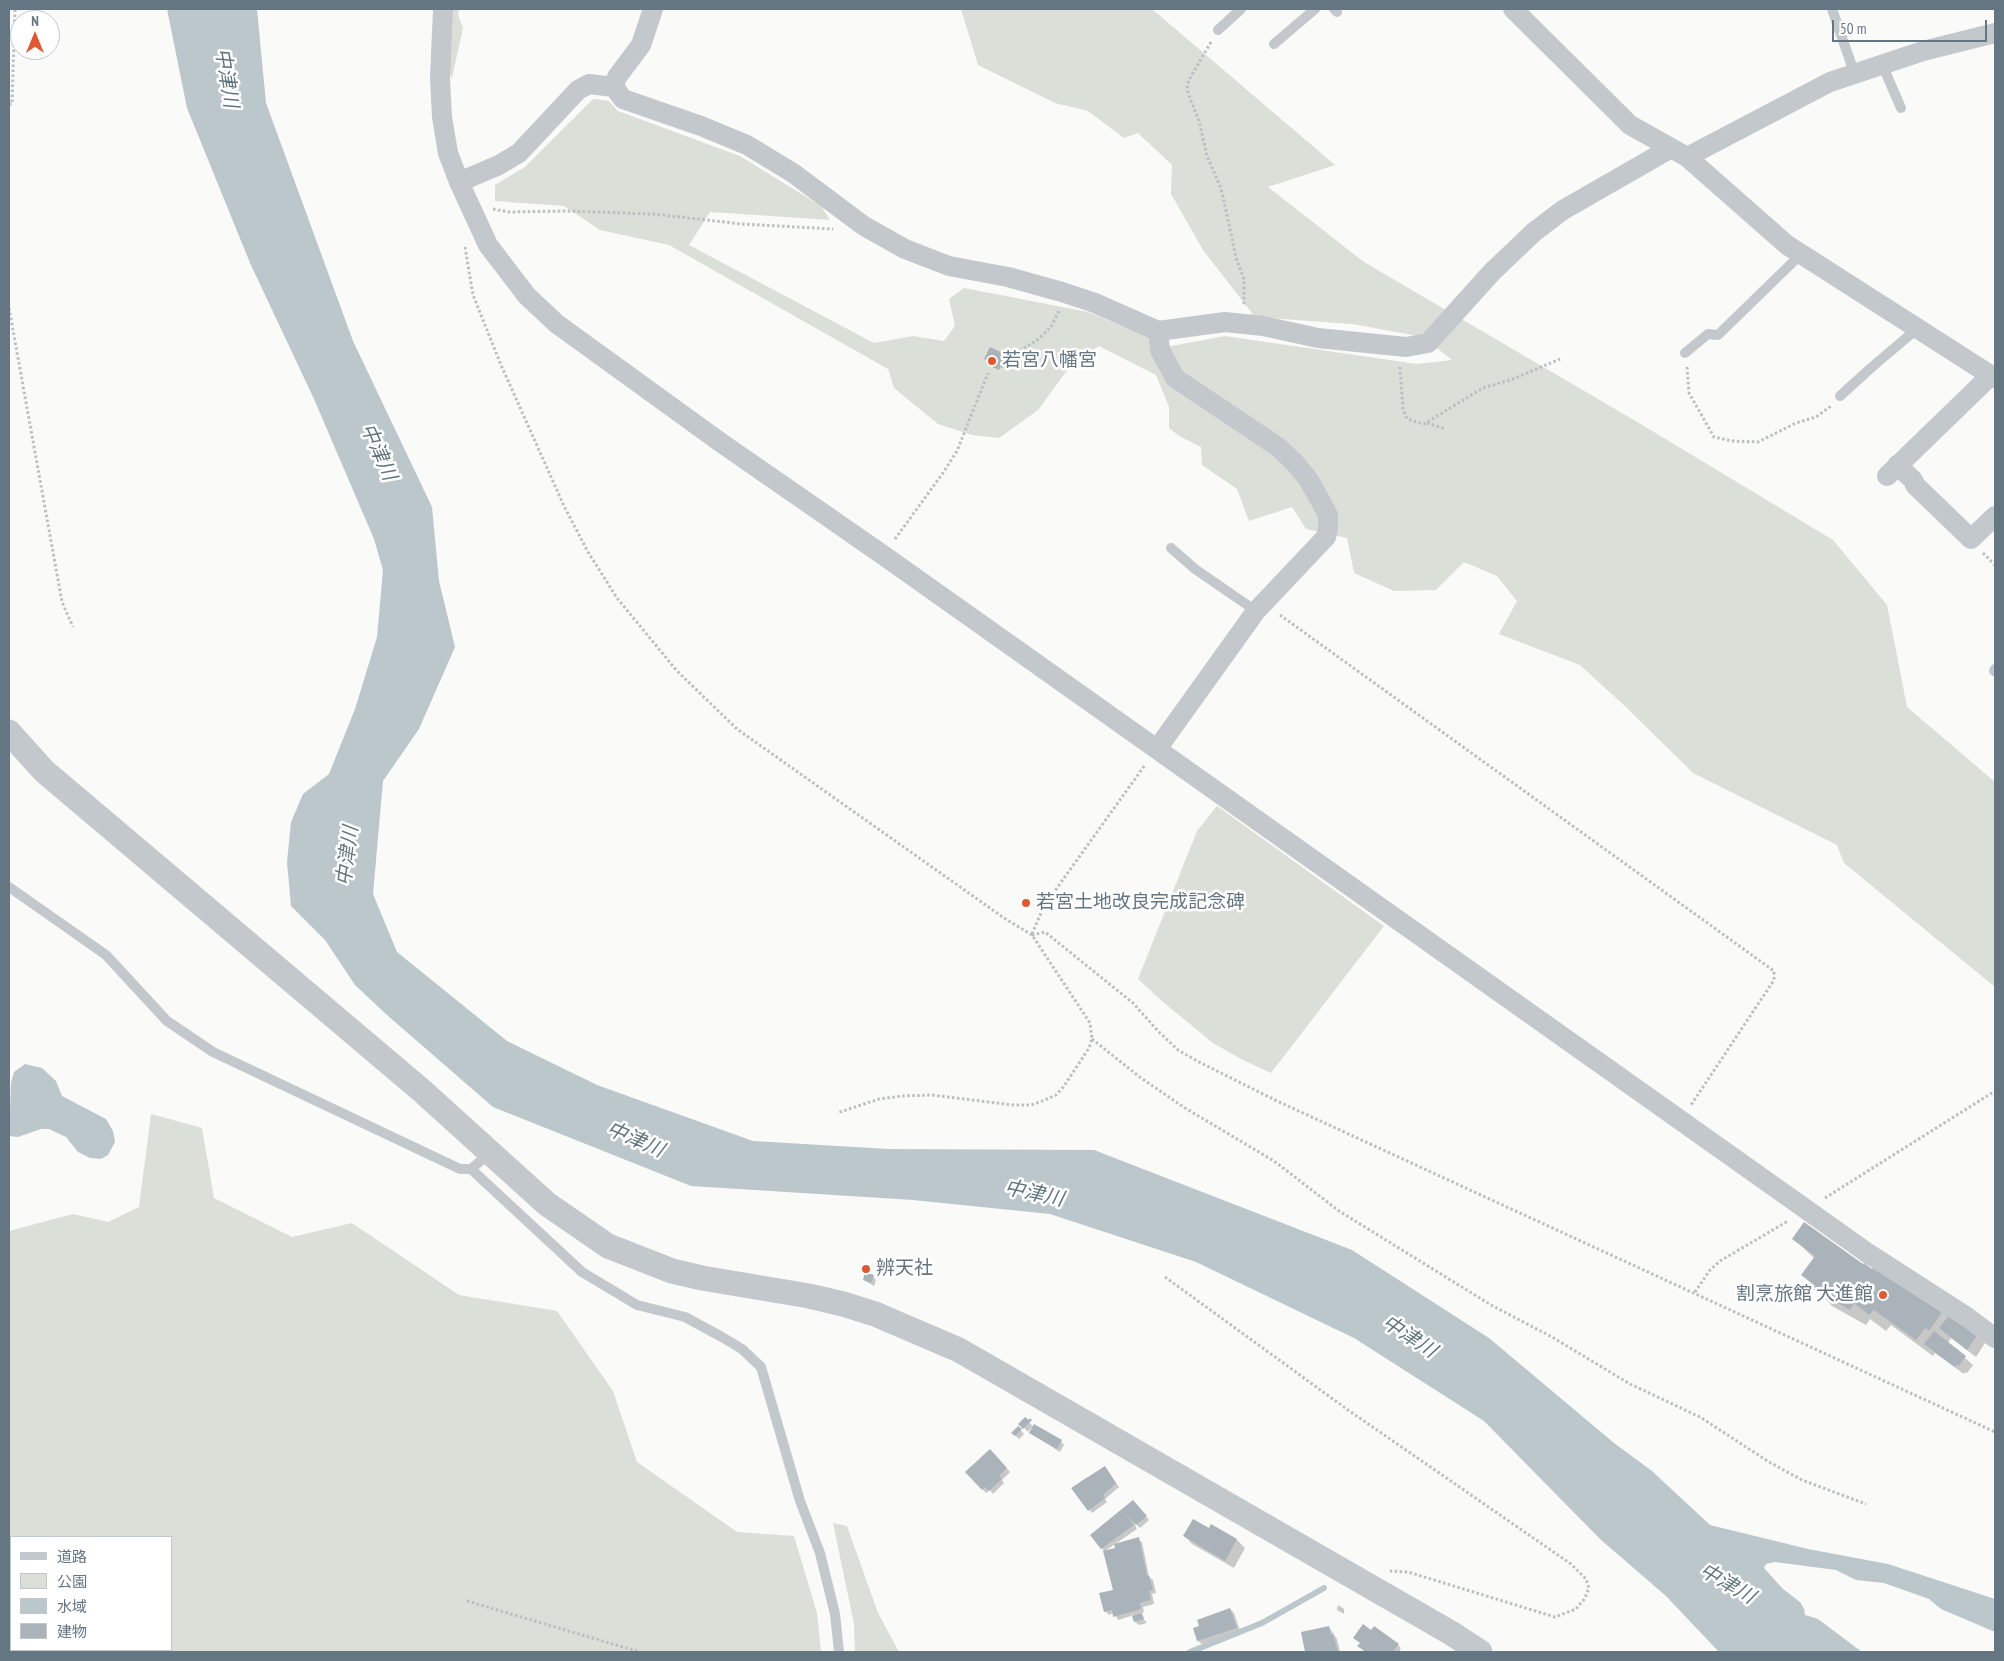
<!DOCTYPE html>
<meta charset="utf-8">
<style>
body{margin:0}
#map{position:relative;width:2004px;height:1661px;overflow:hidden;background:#fafaf8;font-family:"PT Sans Narrow","Noto Sans JP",sans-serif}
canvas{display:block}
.frame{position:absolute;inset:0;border:10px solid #657683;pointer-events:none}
.legend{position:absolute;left:10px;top:1536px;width:162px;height:115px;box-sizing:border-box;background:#fff;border:1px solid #c1c8cd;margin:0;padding:6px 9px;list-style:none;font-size:15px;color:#657683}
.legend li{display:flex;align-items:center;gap:10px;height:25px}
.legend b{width:25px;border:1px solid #c1c8cd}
.north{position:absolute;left:10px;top:10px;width:50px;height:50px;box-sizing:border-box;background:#fff;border:1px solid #c1c8cd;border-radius:50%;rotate:0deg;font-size:14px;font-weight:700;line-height:20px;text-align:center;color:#657683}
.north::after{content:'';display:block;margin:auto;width:18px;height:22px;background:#e4572e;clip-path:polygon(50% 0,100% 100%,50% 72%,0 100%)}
.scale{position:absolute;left:1832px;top:20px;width:155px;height:22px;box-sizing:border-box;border:2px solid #657683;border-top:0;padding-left:6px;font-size:15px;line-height:18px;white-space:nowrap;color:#657683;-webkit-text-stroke:4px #fff;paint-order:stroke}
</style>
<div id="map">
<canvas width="2004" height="1661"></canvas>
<div class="frame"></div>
<ul class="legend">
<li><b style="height:6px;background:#c3c8cc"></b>道路</li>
<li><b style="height:14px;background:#dadfd7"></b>公園</li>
<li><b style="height:14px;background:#bbc7cb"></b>水域</li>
<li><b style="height:14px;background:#aab3b9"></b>建物</li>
</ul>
<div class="north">N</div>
<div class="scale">50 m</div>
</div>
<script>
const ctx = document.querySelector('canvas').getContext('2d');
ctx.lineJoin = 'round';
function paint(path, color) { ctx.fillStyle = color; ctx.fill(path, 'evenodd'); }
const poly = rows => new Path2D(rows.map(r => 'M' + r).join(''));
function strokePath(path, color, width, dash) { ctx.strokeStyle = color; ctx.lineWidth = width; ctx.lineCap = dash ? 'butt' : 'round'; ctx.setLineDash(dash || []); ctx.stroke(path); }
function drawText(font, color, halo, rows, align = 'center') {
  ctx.font = font + ' "PT Sans Narrow","Noto Sans JP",sans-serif'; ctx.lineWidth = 5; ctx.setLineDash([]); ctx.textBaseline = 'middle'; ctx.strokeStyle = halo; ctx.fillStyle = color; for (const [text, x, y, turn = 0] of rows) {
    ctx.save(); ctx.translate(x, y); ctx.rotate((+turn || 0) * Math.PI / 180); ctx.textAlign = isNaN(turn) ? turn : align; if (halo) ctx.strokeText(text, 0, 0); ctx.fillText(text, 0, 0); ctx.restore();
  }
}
paint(poly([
 [452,9,459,9,458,15,463,28,452,78,448,72],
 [961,9,1152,9,1335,165,1268,187,1364,262,1639,423,1833,540,1887,605,1907,707,1995,782,1995,987,1844,863,1837,845,1693,773,1627,708,1580,665,1499,634,1517,601,1497,576,1464,562,1436,590,1394,591,1354,573,1347,538,1306,529,1292,507,1249,521,1237,489,1202,465,1201,447,1179,436,1169,428,1169,407,1156,375,1099,346,1071,365,1038,410,999,438,972,435,938,424,894,388,888,369,669,245,600,230,564,206,495,201,495,185,525,167,593,99,609,101,618,111,740,156,821,206,830,220,710,212,689,245,874,343,913,336,944,341,955,326,949,299,964,288,1088,312,1171,346,1225,336,1417,364,1452,360,1423,337,1352,324,1255,317,1203,250,1171,194,1172,165,1138,133,1124,138,1088,111,1055,103,978,65],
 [1217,806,1384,926,1271,1073,1241,1059,1213,1043,1163,1002,1138,979,1197,831],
 [151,1114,202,1128,214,1198,292,1237,352,1223,459,1295,557,1311,613,1391,637,1462,737,1532,794,1536,817,1613,821,1652,9,1652,9,1231,73,1214,108,1222,139,1207],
 [171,1537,171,1650,11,1650,11,1537],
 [833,1523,847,1526,878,1613,899,1652,855,1652,854,1624]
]), '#dadfd7');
paint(poly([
 [167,9,257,9,266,103,353,341,432,507,439,581,455,647,419,729,383,781,373,894,397,952,507,1041,597,1085,753,1141,889,1149,1094,1150,1352,1250,1489,1338,1614,1443,1652,1471,1710,1525,1808,1549,1888,1564,1995,1599,1995,1632,1941,1609,1929,1599,1884,1583,1856,1580,1836,1570,1775,1562,1766,1564,1764,1568,1783,1589,1800,1602,1804,1609,1805,1615,1818,1619,1862,1652,1719,1652,1666,1596,1600,1539,1484,1421,1354,1338,1196,1262,1050,1214,913,1200,691,1186,493,1107,387,1015,355,985,325,940,291,906,287,862,291,822,303,794,329,774,355,709,377,637,383,570,374,539,314,399,250,263,187,108],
 [25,1064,42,1068,56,1081,62,1096,106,1119,113,1131,115,1142,108,1155,101,1159,90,1158,78,1152,66,1137,49,1129,41,1129,18,1137,9,1136,11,1083,14,1072]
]), '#bbc7cb');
paint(poly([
 [1004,355,1008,358,1003,368,1000,367,999,370,992,367,985,359],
 [1794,1239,1902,1281,1985,1343,1976,1357,1951,1338,1948,1343,1973,1365,1967,1373,1965,1372,1964,1374,1935,1353,1933,1356,1891,1325,1886,1331,1870,1319,1866,1325,1832,1306,1803,1275,1815,1259],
 [873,1276,876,1280,874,1286,864,1280],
 [1025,1419,1033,1426,1028,1432,1020,1424],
 [1018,1427,1024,1434,1019,1439,1013,1433],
 [1030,1433,1061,1441,1064,1445,1060,1452],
 [990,1451,1010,1472,1002,1480,1004,1483,993,1494,990,1490,986,1493,967,1472],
 [1108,1472,1119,1487,1105,1499,1107,1502,1092,1513,1073,1488,1087,1477,1089,1479],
 [1133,1502,1149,1520,1140,1528,1133,1521,1137,1529,1105,1551,1116,1549,1138,1539,1142,1542,1149,1577,1153,1580,1156,1593,1152,1594,1154,1604,1143,1607,1144,1612,1140,1614,1147,1623,1139,1625,1135,1622,1134,1615,1118,1620,1114,1613,1109,1615,1105,1611,1115,1591,1104,1551,1091,1536],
 [1212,1526,1237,1540,1245,1548,1234,1568,1192,1544,1185,1536,1210,1530],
 [1338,1605,1344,1609,1344,1614,1337,1610],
 [1230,1609,1234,1613,1240,1631,1202,1644,1198,1641,1194,1629],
 [1329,1627,1337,1639,1340,1652,1307,1652,1302,1633],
 [1371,1631,1398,1645,1401,1648,1399,1652,1366,1652,1363,1650,1361,1643]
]), '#0003');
strokePath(poly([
 [1190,1652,1262,1623,1324,1588]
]), '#bbc7cb', 6);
paint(poly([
 [990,347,1005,354,999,366,996,364,995,367,986,364,988,361,984,359],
 [1804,1222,1863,1264,1864,1263,1872,1269,1875,1265,1945,1308,1929,1331,1925,1328,1916,1340,1874,1310,1869,1315,1854,1303,1850,1310,1814,1290,1816,1286,1801,1275,1815,1256,1792,1239],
 [865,1272,874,1275,871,1283,863,1280],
 [1951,1313,1978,1334,1967,1350,1939,1328],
 [1934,1331,1966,1356,1959,1366,1957,1365,1955,1367,1924,1344],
 [1025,1417,1029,1420,1030,1418,1032,1420,1023,1429,1018,1424],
 [1034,1424,1062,1440,1057,1449,1029,1433],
 [1018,1426,1022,1429,1015,1436,1011,1433],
 [990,1449,1007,1468,999,1476,1002,1479,989,1491,985,1487,982,1490,965,1472],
 [1105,1466,1116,1483,1103,1495,1105,1498,1088,1511,1071,1488],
 [1133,1500,1147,1516,1136,1525,1125,1513,1134,1525,1101,1549,1090,1535],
 [1193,1519,1209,1528,1211,1524,1237,1539,1225,1561,1183,1536],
 [1139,1537,1147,1576,1149,1575,1153,1590,1149,1591,1151,1600,1140,1603,1141,1609,1113,1617,1112,1610,1104,1612,1099,1593,1113,1590,1103,1551,1115,1548,1114,1544],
 [1230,1608,1237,1628,1197,1641,1193,1628,1199,1626,1197,1620],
 [1142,1613,1144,1619,1134,1622,1132,1616],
 [1363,1624,1371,1630,1374,1626,1399,1644,1392,1652,1366,1652,1357,1646,1360,1643,1353,1638],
 [1329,1626,1331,1635,1333,1634,1338,1652,1305,1652,1301,1632]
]), '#aab3b9');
strokePath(poly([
 [1211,42,1190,78,1187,85,1188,93,1199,121,1207,156,1220,186,1224,201,1236,258,1244,279,1244,305],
 [9,104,12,104,15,9],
 [493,209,509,212,565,211,653,214,742,224,833,229],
 [465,247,473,295,501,365,564,506,588,552,617,598,677,671,737,729,1004,918,1032,935,1090,1023,1092,1039,1089,1048,1064,1086,1056,1095,1045,1100,1031,1105,1013,1105,932,1095,902,1096,879,1099,837,1113],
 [9,308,62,602,73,627],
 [1015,353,1036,341,1051,327,1059,311],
 [1400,367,1403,410,1407,419,1424,424,1483,388,1513,379,1560,359],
 [1687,367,1689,393,1714,437,1732,441,1758,442,1796,423,1816,417,1831,406],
 [1427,423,1446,429],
 [895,539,943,473,957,451,988,373],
 [1983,553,1995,565],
 [1280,615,1774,971,1774,980,1691,1105],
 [1032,934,1044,906,1145,765],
 [1032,935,1045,932,1133,1003,1158,1031,1178,1050,1199,1062,1277,1101,1995,1432],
 [1092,1039,1141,1078,1185,1108,1274,1161,1339,1211,1491,1305,1552,1337,1630,1384,1700,1417,1769,1462,1802,1480,1866,1504],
 [1825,1198,1995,1091],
 [1165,1277,1348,1410,1571,1564,1586,1579,1589,1588,1585,1598,1576,1609,1555,1617,1408,1572,1390,1571],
 [1695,1292,1710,1270,1720,1261,1788,1221],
 [467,1601,640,1652]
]), '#bbbfc2', 3, [2.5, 2.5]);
strokePath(poly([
 [1334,9,1337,12],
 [1832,9,1854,72],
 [1218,30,1241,9],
 [1274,44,1315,9],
 [1882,64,1901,108],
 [1685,353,1708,334,1718,335,1794,261,1799,252],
 [1840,396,1872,367,1918,328],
 [1171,548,1195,569,1256,611],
 [1994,671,1995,669],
 [9,887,106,955,167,1021,213,1052,460,1169,471,1169,490,1153],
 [471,1169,582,1272,637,1305,685,1317,722,1337,742,1349,761,1367,800,1501,820,1553,835,1614,839,1652]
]), '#c3c8cc', 10);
strokePath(poly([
 [443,9,440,78,442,117,448,153,459,182,488,245,527,296,557,324,720,442,883,555,1807,1210,1866,1252,1967,1317,1995,1338],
 [1513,9,1630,125,1687,157,1787,245,1995,378],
 [614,87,623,99,701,126,747,145,793,173,864,226,905,249,949,266,1008,277,1062,292,1095,303,1158,331,1225,322,1263,326,1318,338,1406,347,1428,343,1492,272,1534,232,1563,210,1671,148],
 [1687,157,1830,82,1923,51,1995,33],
 [459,182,499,165,519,153,578,90,589,84,614,87,617,77,641,45,653,9],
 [1897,465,1913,480,1915,485,1971,539,1995,516],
 [1887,476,1984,382,1988,375],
 [1157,749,1256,611,1326,537,1328,528,1328,515,1320,500,1308,479,1295,463,1278,447,1175,378,1160,350,1158,331]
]), '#c3c8cc', 20);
strokePath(poly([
 [9,732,44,771,421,1090,547,1204,608,1246,672,1271,702,1278,809,1296,843,1304,875,1314,959,1350,1451,1633,1480,1652]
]), '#c3c8cc', 25);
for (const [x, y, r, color] of [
 [992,361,5,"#e4572e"],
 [1026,903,5,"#e4572e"],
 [866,1269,5,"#e4572e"],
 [1883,1295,5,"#e4572e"]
]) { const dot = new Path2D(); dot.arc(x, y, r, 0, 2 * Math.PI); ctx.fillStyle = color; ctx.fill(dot); strokePath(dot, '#fff', 2); }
drawText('19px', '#657683', '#fff', [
 ["若宮八幡宮",1002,361],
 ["若宮土地改良完成記念碑",1036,903],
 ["辨天社",876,1269],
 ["割烹旅館 大進館",1873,1295,"right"]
], 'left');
drawText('italic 20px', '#60757c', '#fff', [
 ["中津川",226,78,81],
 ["中津川",378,452,66],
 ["中津川",348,856,-83],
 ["中津川",635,1140,23],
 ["中津川",1034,1194,12],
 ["中津川",1409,1337,33],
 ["中津川",1727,1584,30]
]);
</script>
